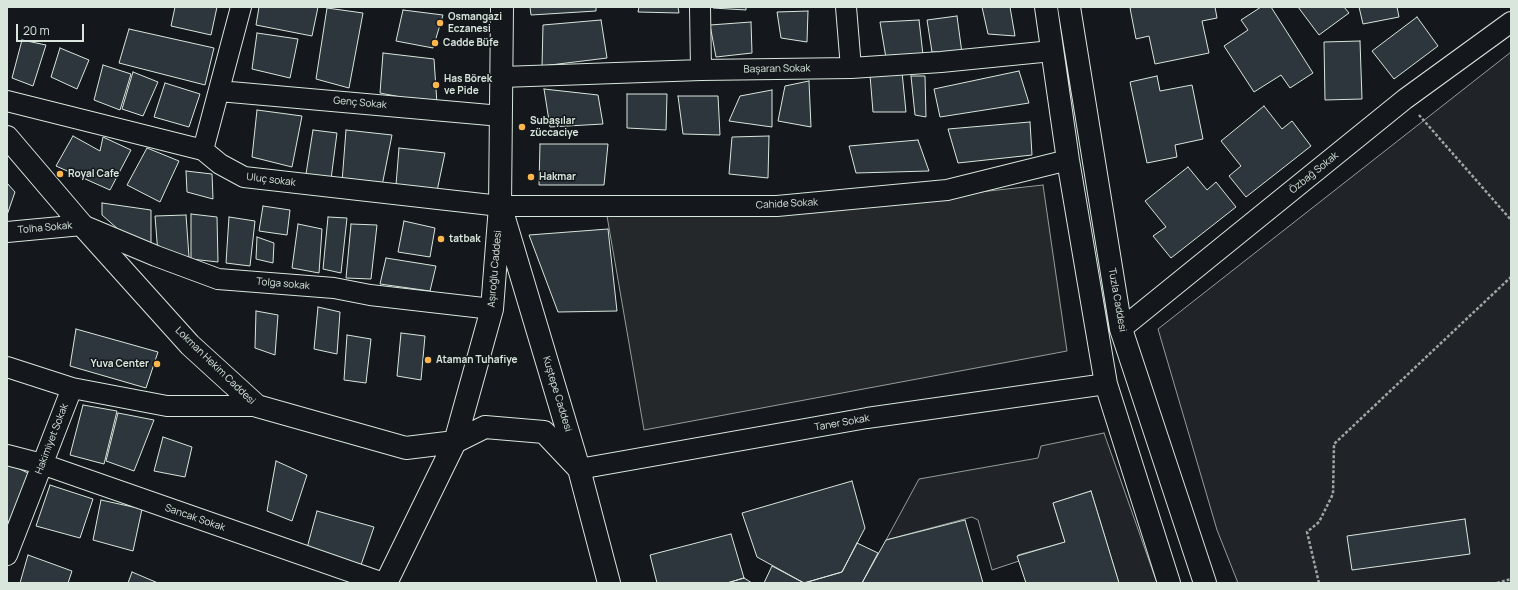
<!DOCTYPE html>
<meta charset="utf-8">
<style>
body{margin:0}
#map{position:relative;width:1518px;height:590px;overflow:hidden;background:#14181c;font-family:Manrope,sans-serif}
canvas{display:block}
.frame{position:absolute;inset:0;border:8px solid #d8e6dc;pointer-events:none}
.scale{position:absolute;left:16px;top:24px;width:68px;height:18px;box-sizing:border-box;border:2px solid #d8e6dc;border-top:0;padding-left:5px;font-size:12px;line-height:14px;white-space:nowrap;color:#d8e6dc;-webkit-text-stroke:3px #14181c;paint-order:stroke}
</style>
<div id="map">
<canvas width="1518" height="590"></canvas>
<div class="frame"></div>
<div class="scale">20 m</div>
</div>
<script>
const ctx = document.querySelector('canvas').getContext('2d');
ctx.lineJoin = 'round';
function paint(path, color) { ctx.fillStyle = color; ctx.fill(path, 'evenodd'); }
const poly = rows => new Path2D(rows.map(r => 'M' + r).join(''));
function strokePath(path, color, width, dash) { ctx.strokeStyle = color; ctx.lineWidth = width; ctx.lineCap = dash ? 'butt' : 'round'; ctx.setLineDash(dash || []); ctx.stroke(path); }
function drawText(font, color, halo, rows, align = 'center') {
  ctx.font = font + ' Manrope,sans-serif'; ctx.lineWidth = 3; ctx.setLineDash([]); ctx.textBaseline = 'middle'; ctx.strokeStyle = halo; ctx.fillStyle = color; for (const [text, x, y, turn = 0] of rows) {
    ctx.save(); ctx.translate(x, y); ctx.rotate((+turn || 0) * Math.PI / 180); ctx.textAlign = isNaN(turn) ? turn : align; if (halo) ctx.strokeText(text, 0, 0); ctx.fillText(text, 0, 0); ctx.restore();
  }
}
const green = poly([
 [1511,52,1511,583,1238,583,1217,530,1158,329,1511,52],
 [1104,433,1157,583,1119,583,1091,491,1053,503,1065,542,1018,555,1019,561,992,570,978,520,972,517,886,540,919,479,1038,458,1041,446,1104,433]
]);
paint(green, '#202428');
strokePath(green, '#939e99', 1);
const parking = poly([
 [1043,185,1067,351,644,430,607,216,872,204,1043,185]
]);
paint(parking, '#24282b');
strokePath(parking, '#939e99', 1);
const building = poly([
 [175,7,217,7,211,35,171,26,175,7],
 [259,7,318,7,312,36,256,25,259,7],
 [530,7,596,7,596,11,531,15,530,7],
 [639,7,678,7,679,13,638,12,639,7],
 [713,7,746,7,746,10,713,8,713,7],
 [982,7,1010,7,1015,36,988,34,982,7],
 [1134,7,1215,7,1217,18,1202,21,1209,53,1155,64,1149,36,1136,39,1130,8,1134,7],
 [1261,7,1271,7,1313,73,1290,88,1281,75,1254,92,1224,46,1248,30,1241,20,1261,7],
 [1298,7,1344,7,1349,13,1319,35,1298,7],
 [1359,7,1397,7,1399,17,1363,24,1359,7],
 [327,8,363,13,349,88,316,79,327,8],
 [403,10,443,15,433,48,396,41,403,10],
 [808,11,807,42,781,38,777,12,808,11],
 [957,16,962,53,932,52,927,20,957,16],
 [1417,17,1438,46,1394,79,1372,51,1417,17],
 [601,20,607,58,542,66,543,25,601,20],
 [919,20,923,55,886,58,880,22,919,20],
 [751,22,752,53,716,57,710,25,751,22],
 [129,29,214,48,205,85,119,63,129,29],
 [257,33,298,39,290,78,252,69,257,33],
 [22,40,46,45,33,86,12,78,22,40],
 [1360,41,1362,99,1325,100,1324,42,1360,41],
 [60,48,89,60,77,89,51,77,60,48],
 [383,53,434,59,437,104,380,93,383,53],
 [103,65,131,74,120,110,94,100,103,65],
 [1019,71,1029,103,940,117,934,89,1019,71],
 [133,72,158,82,143,116,122,109,133,72],
 [902,72,906,112,873,112,870,75,902,72],
 [911,76,925,76,926,117,915,115,911,76],
 [1157,76,1160,91,1192,85,1203,139,1175,145,1177,157,1147,163,1130,82,1157,76],
 [809,81,811,127,778,121,785,86,809,81],
 [165,83,200,94,189,127,154,117,165,83],
 [544,89,598,95,603,124,550,127,544,89],
 [772,90,772,127,729,121,740,96,772,90],
 [627,94,667,94,666,130,627,128,627,94],
 [678,96,718,96,720,135,683,134,678,96],
 [1264,106,1282,129,1292,121,1311,146,1246,197,1229,176,1241,166,1221,141,1264,106],
 [257,110,302,116,292,167,252,157,257,110],
 [1030,122,1032,155,958,163,948,129,1030,122],
 [313,130,337,133,331,179,306,174,313,130],
 [346,130,392,135,381,191,342,182,346,130],
 [73,136,100,151,103,137,131,150,110,190,56,166,73,136],
 [769,136,768,178,729,174,732,137,769,136],
 [918,140,929,171,856,173,849,146,918,140],
 [540,144,608,144,604,185,539,185,540,144],
 [147,148,179,161,160,202,127,185,147,148],
 [399,148,445,153,437,191,396,185,399,148],
 [1188,167,1207,190,1216,182,1236,207,1171,258,1153,236,1166,227,1145,201,1188,167],
 [186,171,212,174,213,199,187,192,186,171],
 [7,183,15,192,7,215,7,183],
 [102,203,151,210,151,247,135,244,102,215,102,203],
 [263,206,290,210,287,235,259,231,263,206],
 [191,214,217,217,218,262,191,259,191,214],
 [186,215,189,257,158,254,155,216,186,215],
 [229,217,255,221,250,266,226,263,229,217],
 [328,217,347,218,341,273,323,269,328,217],
 [404,221,435,228,430,257,398,252,404,221],
 [298,224,322,229,319,273,292,268,298,224],
 [351,224,377,225,371,279,346,278,351,224],
 [608,229,617,311,558,312,529,235,608,229],
 [257,237,274,243,273,263,256,259,257,237],
 [386,258,436,266,430,291,380,284,386,258],
 [318,307,340,312,337,354,314,349,318,307],
 [256,311,278,315,275,355,255,348,256,311],
 [76,329,158,352,146,388,70,366,76,329],
 [401,333,425,336,421,380,397,376,401,333],
 [347,335,371,339,366,383,344,380,347,335],
 [83,405,117,411,104,464,70,455,83,405],
 [118,413,154,420,134,471,106,461,118,413],
 [163,437,192,447,185,477,154,471,163,437],
 [276,461,307,475,292,521,267,511,276,461],
 [7,463,30,474,12,522,7,521,7,463],
 [852,481,865,528,842,572,804,583,757,557,742,513,852,481],
 [50,485,93,499,80,538,36,526,50,485],
 [1091,491,1119,583,1026,583,1017,556,1065,542,1053,503,1091,491],
 [101,500,142,509,133,551,93,540,101,500],
 [317,511,374,527,361,565,307,548,317,511],
 [1465,519,1470,554,1352,570,1347,536,1465,519],
 [965,520,983,583,862,583,886,540,965,520],
 [731,534,744,578,727,583,657,583,650,555,731,534],
 [857,543,878,553,862,583,764,583,772,566,804,583,842,572,857,543],
 [28,555,72,571,68,583,20,583,28,555],
 [132,572,158,583,128,583,132,572],
 [744,578,752,583,727,583,744,578]
]);
paint(building, '#2c363c');
strokePath(building, '#d8e6dc', 1);
const street = poly([
 [700,7,701,70],
 [846,7,851,68],
 [502,77,701,70,851,68,941,62,1052,51],
 [219,91,501,116],
 [7,101,203,150,220,164,244,177,500,206,777,206,947,190,1068,160],
 [203,150,241,7],
 [7,232,82,225,156,256,218,279,334,288,370,295,492,309],
 [1121,329,1405,99,1511,22],
 [7,367,72,388,7,555],
 [72,388,167,406,257,406],
 [7,455,42,464,383,583],
 [579,469,867,418,1106,384]
]);
const secondary = poly([
 [7,137,82,225,190,345,257,406,406,448,455,442,485,427,544,432,579,469],
 [504,218,579,469,609,583],
 [386,583,455,442,492,309,500,206,502,7]
]);
const primary = poly([
 [1046,7,1068,160,1106,384,1169,583],
 [1069,7,1121,329,1205,583]
]);
strokePath(street, '#d8e6dc', 22);
strokePath(secondary, '#d8e6dc', 24);
strokePath(primary, '#d8e6dc', 24);
strokePath(poly([
 [1419,115,1511,220],
 [1319,583,1307,532,1319,522,1333,494,1334,444,1511,277],
 [1497,583,1511,579]
]), '#9da8a2', 2.5, [3, 2]);
strokePath(street, '#14181c', 20);
strokePath(secondary, '#14181c', 22);
strokePath(primary, '#14181c', 22);
for (const [x, y, r, color] of [
 [440,23,4,"#ffb74d"],
 [435,43,4,"#ffb74d"],
 [436,85,4,"#ffb74d"],
 [522,127,4,"#ffb74d"],
 [60,174,4,"#ffb74d"],
 [531,177,4,"#ffb74d"],
 [441,239,4,"#ffb74d"],
 [428,360,4,"#ffb74d"],
 [157,364,4,"#ffb74d"]
]) { const dot = new Path2D(); dot.arc(x, y, r, 0, 2 * Math.PI); ctx.fillStyle = color; ctx.fill(dot); strokePath(dot, '#14181c', 1.5); }
drawText('bold 10px', '#d8e6dc', '#14181c', [
 ["Osmangazi",448,17],
 ["Eczanesi",448,29],
 ["Cadde Büfe",443,43],
 ["Has Börek",444,79],
 ["ve Pide",444,91],
 ["Subaşılar",530,121],
 ["züccaciye",530,133],
 ["Royal Cafe",68,174],
 ["Hakmar",539,177],
 ["tatbak",449,239],
 ["Ataman Tuhafiye",436,360],
 ["Yuva Center",149,364,"right"]
], 'left');
drawText('10px', '#d8e6dc', '#14181c', [
 ["Başaran Sokak",777,69,-1],
 ["Genç Sokak",360,103,5],
 ["Özbağ Sokak",1314,173,-39],
 ["Uluç sokak",271,180,7],
 ["Cahide Sokak",787,204,-3],
 ["Tolha Sokak",45,228,-5],
 ["Aşıroğlu Caddesi",495,269,-85],
 ["Tolga sokak",283,284,5],
 ["Tuzla Caddesi",1117,300,80],
 ["Lokman Hekim Caddesi",215,366,44],
 ["Kuştepe Caddesi",557,394,73],
 ["Taner Sokak",842,423,-10],
 ["Hakimiyet Sokak",52,439,-69],
 ["Sancak Sokak",195,518,19]
]);
</script>
